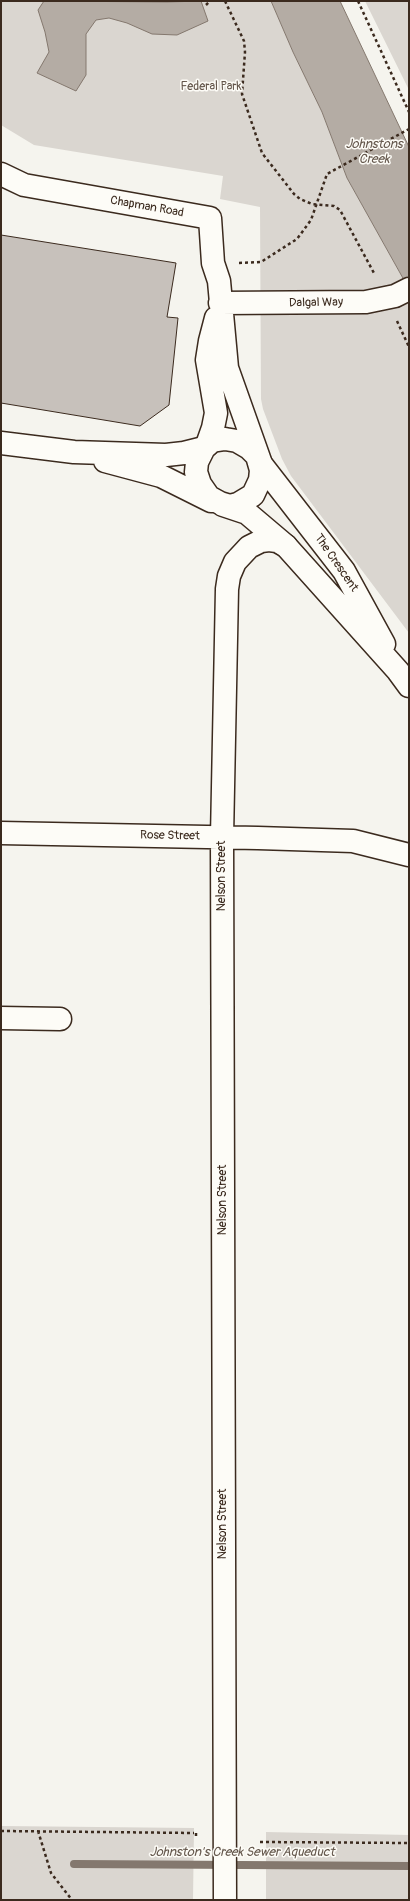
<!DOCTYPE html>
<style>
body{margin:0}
#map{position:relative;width:410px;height:1901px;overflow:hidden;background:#f5f4ee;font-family:Pangolin,sans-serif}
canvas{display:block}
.frame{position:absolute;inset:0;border:2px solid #3b2a1e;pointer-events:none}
</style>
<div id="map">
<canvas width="410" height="1901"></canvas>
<div class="frame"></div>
</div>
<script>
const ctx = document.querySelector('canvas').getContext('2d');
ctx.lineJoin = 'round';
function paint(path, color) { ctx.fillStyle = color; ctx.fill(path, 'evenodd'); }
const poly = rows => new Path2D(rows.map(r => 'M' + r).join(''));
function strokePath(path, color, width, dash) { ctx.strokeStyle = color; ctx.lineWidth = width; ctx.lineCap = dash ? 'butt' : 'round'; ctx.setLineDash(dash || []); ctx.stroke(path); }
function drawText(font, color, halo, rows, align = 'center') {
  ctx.font = font + ' Pangolin,sans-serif'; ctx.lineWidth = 3; ctx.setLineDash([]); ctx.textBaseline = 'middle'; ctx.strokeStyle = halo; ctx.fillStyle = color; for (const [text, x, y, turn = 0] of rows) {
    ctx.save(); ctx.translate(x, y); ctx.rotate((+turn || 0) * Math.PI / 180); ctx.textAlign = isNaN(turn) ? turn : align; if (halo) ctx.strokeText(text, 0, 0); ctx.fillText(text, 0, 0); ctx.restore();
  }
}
paint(poly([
 [1,1,271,1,293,52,322,112,347,178,409,289,409,633,291,476,282,459,263,409,261,399,260,207,220,199,223,176,34,145,1,125],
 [365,1,409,1,409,90],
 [1,1826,194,1828,193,1900,1,1900],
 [266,1832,409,1835,409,1900,266,1900]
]), '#dad6d0');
const water = poly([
 [44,1,167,2,201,1,208,21,177,35,152,34,127,23,109,18,96,20,86,34,86,75,76,91,37,73,49,52,45,32,38,10,44,1],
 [271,1,340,1,409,147,409,289,347,178,322,112,293,52,271,1]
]);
paint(water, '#b4aca4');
strokePath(water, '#84786e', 1);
strokePath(poly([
 [74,1864,409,1866]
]), '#84786e', 8);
const building = poly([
 [1,235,176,263,167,317,178,318,169,405,140,426,1,403,1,235]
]);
paint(building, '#c7c1bb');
strokePath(building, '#3b2a1e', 1);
const minor = poly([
 [1,174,24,185,210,218,213,263,219,281,227,368,260,461],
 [220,303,366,302,395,296,409,289],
 [207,445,213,428,216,413,207,360,210,341,216,318],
 [1,833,258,838,353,841,409,855],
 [1,1018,60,1019],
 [225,1900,222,837,227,589,229,576,235,562,249,547,261,541,269,540,277,541,286,546]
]);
const major = poly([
 [225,439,237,441,249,448,257,456,261,470,260,480,253,495,238,504,230,506,220,503,209,497,200,484,196,472,197,462,204,448,212,441,225,439],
 [1,443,74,452,166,455,184,453,204,448],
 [105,461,161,476,211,501],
 [261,464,344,571,384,644],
 [223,505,247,513,286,546,398,671,409,686]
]);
strokePath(minor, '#3b2a1e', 25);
strokePath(major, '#3b2a1e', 25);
strokePath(poly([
 [225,1,244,41,245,52,242,94,262,153,294,194,300,199,312,204,334,206,340,210,375,275],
 [358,1,409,112],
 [206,5,210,1],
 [239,263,261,262,297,239,311,220,327,174,409,129],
 [397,321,409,347],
 [1,1831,194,1833],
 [38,1831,51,1873,72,1900],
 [196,1833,196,1837],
 [260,1842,409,1843]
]), '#3b2a1e', 2.5, [3, 3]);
strokePath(minor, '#fdfcf7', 22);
strokePath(major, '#fdfcf7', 22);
drawText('12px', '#63554a', '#fdfcf7', [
 ["Federal Park",211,87]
]);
drawText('12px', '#3b2a1e', '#fdfcf7', [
 ["Chapman Road",147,207,10],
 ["Dalgal Way",316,303,-1],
 ["The Crescent",336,563,55],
 ["Rose Street",170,836,1],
 ["Nelson Street",222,876,-90],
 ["Nelson Street",223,1200,-90],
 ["Nelson Street",223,1524,-90]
]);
drawText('italic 13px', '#65584d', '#fdfcf7', [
 ["Johnstons",374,145],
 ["Creek",374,160],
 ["Johnston's Creek Sewer Aqueduct",242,1853]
]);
</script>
